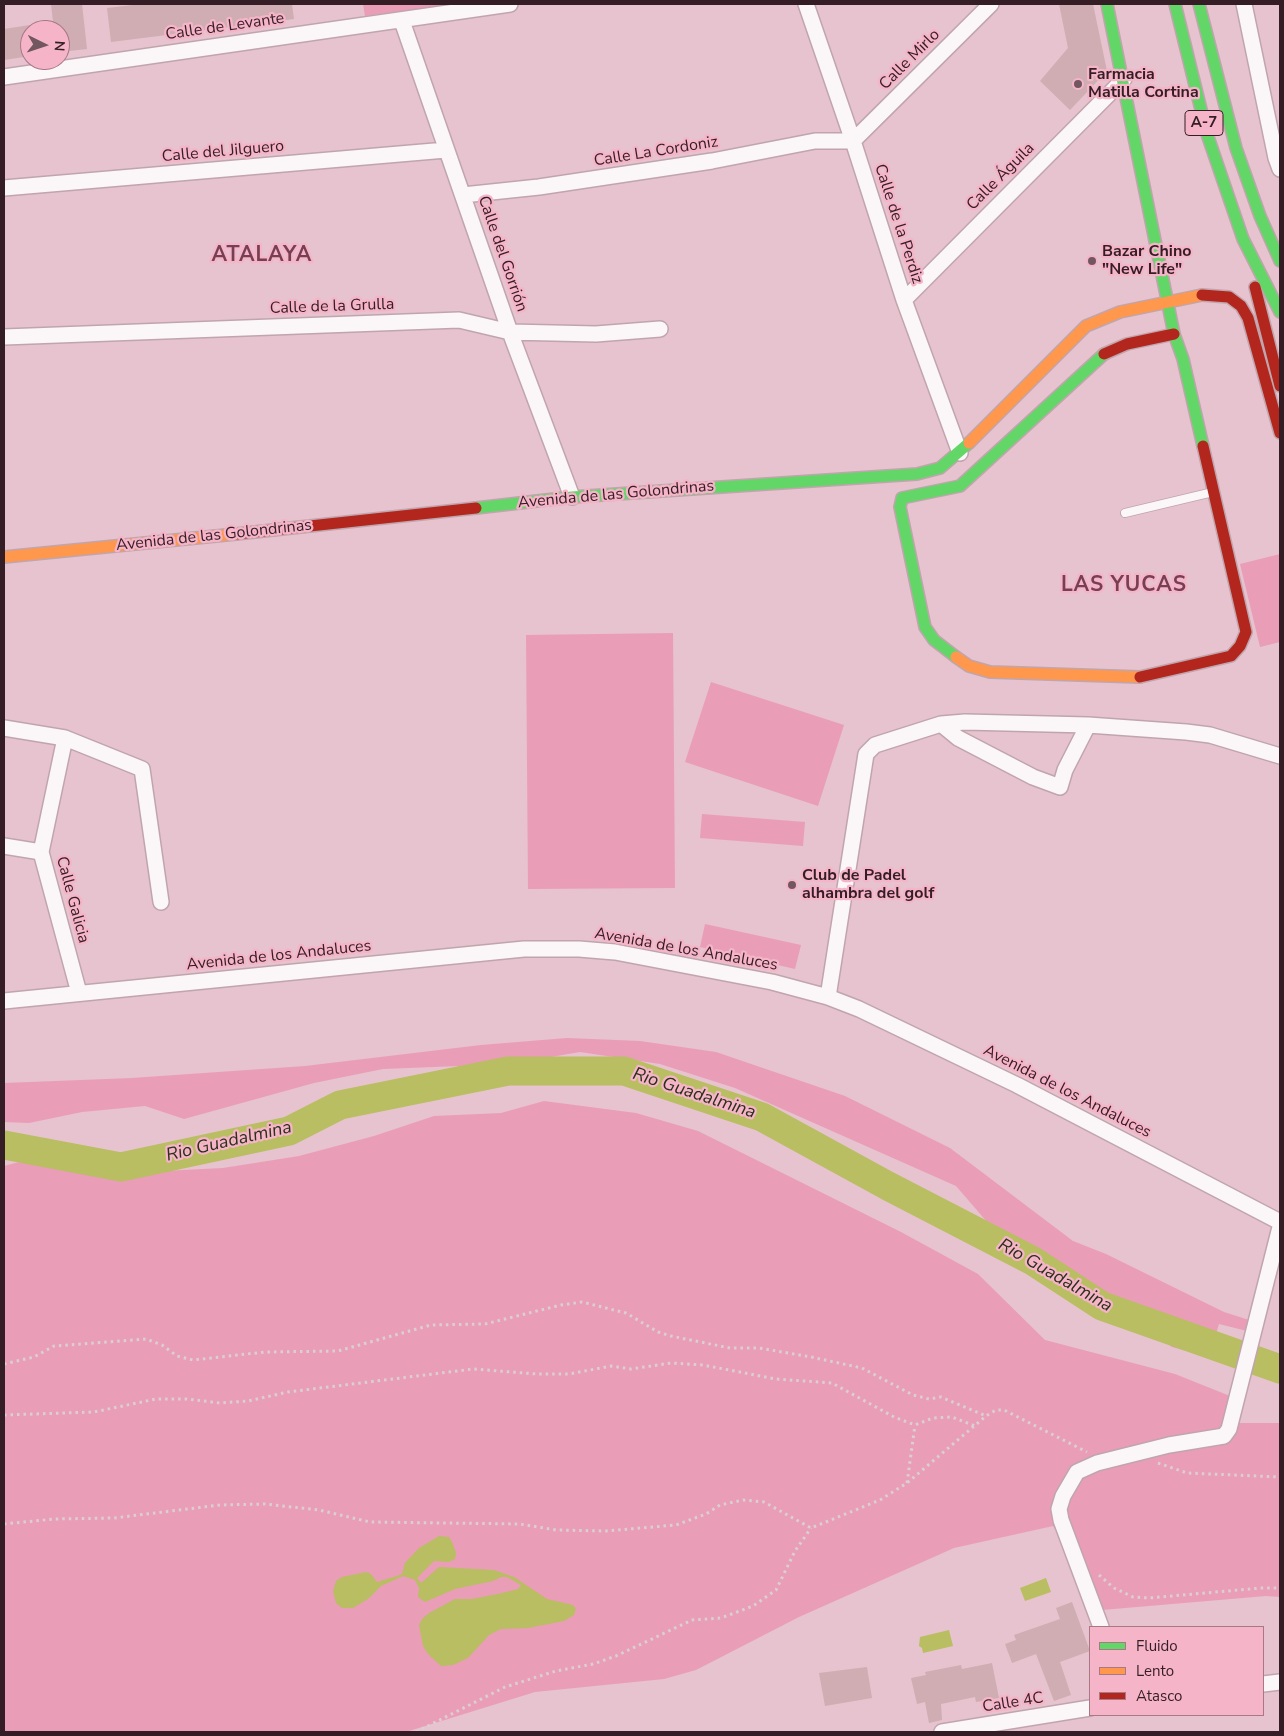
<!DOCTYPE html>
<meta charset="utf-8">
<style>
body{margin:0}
#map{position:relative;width:1284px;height:1736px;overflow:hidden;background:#e6c3ce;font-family:"Nunito Sans",sans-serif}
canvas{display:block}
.frame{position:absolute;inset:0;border:5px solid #351d25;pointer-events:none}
.legend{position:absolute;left:1089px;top:1626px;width:175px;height:90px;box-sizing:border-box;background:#f5b4c8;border:1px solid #a87887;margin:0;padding:6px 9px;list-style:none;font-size:15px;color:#351d25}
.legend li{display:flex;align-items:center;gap:10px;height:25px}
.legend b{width:25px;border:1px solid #a87887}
.north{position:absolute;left:20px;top:20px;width:50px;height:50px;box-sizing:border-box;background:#f5b4c8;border:1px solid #a87887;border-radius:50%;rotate:94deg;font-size:14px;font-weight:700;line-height:20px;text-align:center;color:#351d25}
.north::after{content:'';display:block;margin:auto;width:18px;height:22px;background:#735760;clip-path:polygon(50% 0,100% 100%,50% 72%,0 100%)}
</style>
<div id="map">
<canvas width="1284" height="1736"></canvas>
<div class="frame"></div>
<ul class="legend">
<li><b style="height:6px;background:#63d668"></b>Fluido</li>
<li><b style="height:6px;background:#ff974d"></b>Lento</li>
<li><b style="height:6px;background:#b3261e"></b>Atasco</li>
</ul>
<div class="north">N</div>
</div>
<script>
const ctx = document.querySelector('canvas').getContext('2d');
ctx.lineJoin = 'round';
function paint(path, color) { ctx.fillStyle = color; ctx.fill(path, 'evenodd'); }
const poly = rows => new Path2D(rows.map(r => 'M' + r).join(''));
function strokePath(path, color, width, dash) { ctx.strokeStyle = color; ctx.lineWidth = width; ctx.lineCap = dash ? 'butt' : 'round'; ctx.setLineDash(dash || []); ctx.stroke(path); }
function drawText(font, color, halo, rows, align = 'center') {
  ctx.font = font + ' "Nunito Sans",sans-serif'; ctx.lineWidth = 4.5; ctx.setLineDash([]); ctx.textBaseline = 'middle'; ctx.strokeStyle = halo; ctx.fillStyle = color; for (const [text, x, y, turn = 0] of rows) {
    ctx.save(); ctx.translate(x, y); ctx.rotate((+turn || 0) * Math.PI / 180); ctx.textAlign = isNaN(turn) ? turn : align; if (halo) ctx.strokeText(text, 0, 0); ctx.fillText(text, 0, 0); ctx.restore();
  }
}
paint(poly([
 [363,4,447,4,447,5,365,16],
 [1280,554,1280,642,1260,647,1240,564],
 [673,633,675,888,528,889,526,635],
 [711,682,844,725,818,806,685,762],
 [702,814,805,822,803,846,700,838],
 [705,924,801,945,795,969,700,947],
 [567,1038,640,1041,716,1052,845,1096,950,1148,1073,1241,1106,1254,1224,1312,1249,1320,1247,1331,1219,1324,1209,1357,1172,1347,1147,1328,1119,1301,1053,1278,1020,1260,956,1186,735,1088,660,1064,580,1052,510,1064,383,1069,314,1083,184,1119,145,1106,82,1112,29,1123,4,1122,4,1083,132,1078,305,1066,481,1045],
 [544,1101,636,1113,698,1131,901,1232,978,1274,1045,1340,1175,1374,1230,1396,1223,1423,1280,1423,1280,1597,1266,1596,1102,1610,1093,1583,1053,1526,954,1548,799,1617,696,1670,664,1679,535,1692,406,1732,4,1732,4,1166,19,1162,82,1171,142,1172,223,1168,299,1156,374,1136,434,1116,501,1113]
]), '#ea9db7');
paint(poly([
 [439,1536,449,1537,452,1542,456,1553,455,1559,449,1562,434,1561,417,1578,421,1583,439,1567,494,1570,514,1577,547,1599,573,1605,576,1609,574,1615,564,1621,528,1628,501,1629,489,1635,468,1658,453,1665,441,1666,428,1654,423,1646,419,1625,422,1619,429,1613,455,1599,472,1599,502,1593,518,1589,521,1585,507,1577,501,1577,493,1581,455,1589,425,1602,418,1597,419,1588,415,1580,403,1576,381,1586,368,1599,353,1608,342,1608,336,1603,333,1591,336,1581,342,1577,366,1572,371,1574,377,1582,397,1576,402,1574,405,1563,419,1548],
 [1046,1578,1051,1592,1025,1601,1020,1588],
 [949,1630,953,1646,923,1653,922,1648,919,1646,920,1637]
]), '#b8be61');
strokePath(poly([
 [4,1145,121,1167,289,1131,340,1105,508,1071,624,1071,762,1117,888,1186,1033,1261,1102,1306,1280,1369]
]), '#b8be61', 29);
paint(poly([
 [51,4,82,4,87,49,60,52,60,30,54,30],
 [142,4,292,4,294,19,111,42,107,8],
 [1059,4,1093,4,1107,71,1070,110,1040,81,1068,48],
 [30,25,30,56,4,60,4,29],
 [1072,1602,1090,1651,1060,1662,1071,1695,1054,1701,1036,1654,1012,1663,1005,1644,1016,1640,1014,1635,1060,1619,1056,1608],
 [992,1663,999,1698,976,1702,975,1697,941,1704,942,1720,929,1723,925,1702,917,1704,911,1678,926,1675,925,1672,961,1665,962,1669],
 [867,1667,872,1698,825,1706,819,1673]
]), '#cfadb2');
const lane = poly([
 [1125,513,1213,492]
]);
const street = poly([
 [806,4,853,141,904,300,960,453],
 [1244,4,1276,158,1280,169],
 [402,21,510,332,572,497],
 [4,77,510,4],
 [4,188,446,150],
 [463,195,539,187,712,161,815,141,853,141,991,4],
 [904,300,1124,79],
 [4,337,459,320,510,332,596,334,660,329],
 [941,724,958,738,1033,777,1060,787,1065,770,1088,725],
 [4,728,65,738],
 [4,846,41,852,79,993],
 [41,852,65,738,142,769,161,902],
 [828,997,866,754,875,745,941,724,965,722,1088,725,1186,732,1210,735,1280,756],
 [4,1001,524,949,579,949,615,952,772,982,828,997,859,1009,1017,1085,1280,1222],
 [1101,1627,1061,1520,1059,1509,1063,1496,1077,1472,1097,1463,1169,1445,1224,1436,1229,1429,1280,1227],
 [1263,1684,1280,1682],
 [942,1732,1090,1708]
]);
const fast = poly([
 [1107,4,1174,334,1183,359,1203,446],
 [1175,4,1207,134,1243,239,1280,312],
 [1199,4,1236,148,1260,216,1280,261],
 [476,508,572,497,917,474,940,468,969,443],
 [956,657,934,640,925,627,900,507,902,498,960,486,1104,354]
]);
const slow = poly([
 [969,443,1086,326,1120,312,1202,295],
 [4,557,236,534],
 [956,657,969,666,990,672,1140,677]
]);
const jam = poly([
 [1255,287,1280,386],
 [1202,295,1229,297,1241,306,1248,318,1280,433],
 [1104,354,1127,344,1174,334],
 [236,534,476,508],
 [1140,677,1231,656,1240,646,1246,632,1203,446]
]);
strokePath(lane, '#c0a5ad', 10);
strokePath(street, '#c0a5ad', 18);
strokePath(fast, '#c0a5ad', 14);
strokePath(slow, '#c0a5ad', 14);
strokePath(jam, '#c0a5ad', 14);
strokePath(poly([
 [4,1364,34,1357,54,1346,146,1339,162,1345,177,1356,193,1360,265,1352,338,1351,431,1325,485,1324,561,1305,582,1302,626,1313,658,1332,671,1336,730,1348,759,1348,811,1357,862,1368,913,1395,929,1399,941,1397,986,1416],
 [4,1415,94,1412,156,1399,187,1399,220,1403,248,1401,288,1392,473,1369,537,1374,569,1374,611,1366,631,1369,671,1363,703,1365,776,1379,832,1383,894,1417,915,1425,933,1418,952,1417,975,1426],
 [1158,1463,1187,1473,1280,1477],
 [907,1483,915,1425],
 [4,1524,54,1519,114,1518,220,1505,265,1504,319,1510,370,1522,520,1524,556,1530,606,1531,676,1525,706,1514,720,1505,743,1500,764,1502,811,1528,880,1500,907,1483,986,1416,996,1410,1004,1410,1087,1452],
 [1099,1575,1114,1588,1133,1597,1149,1598,1261,1588,1280,1588],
 [416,1732,505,1687,556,1671,593,1664,616,1656,692,1620,721,1618,753,1606,776,1590,795,1551,811,1528]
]), '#dad0d3', 3, [2.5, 4]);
strokePath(lane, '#fbf6f8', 8);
strokePath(street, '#fbf6f8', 15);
strokePath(fast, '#63d668', 11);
strokePath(slow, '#ff974d', 11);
strokePath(jam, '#b3261e', 11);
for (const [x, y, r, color] of [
 [1078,84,5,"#735760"],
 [1092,261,5,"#735760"],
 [792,885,5,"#735760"]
]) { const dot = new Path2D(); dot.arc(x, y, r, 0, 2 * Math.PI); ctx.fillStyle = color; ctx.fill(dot); strokePath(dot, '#f5b4c8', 2); }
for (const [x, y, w] of [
 [1204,123,38]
]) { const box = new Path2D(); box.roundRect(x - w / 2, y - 12.5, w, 25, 4); ctx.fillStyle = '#f5b4c8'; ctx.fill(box); strokePath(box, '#351d25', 1); }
drawText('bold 15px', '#351d25', null, [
 ["A-7",1204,123]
]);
drawText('16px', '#351d25', '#f5b4c8', [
 ["Calle de Levante",225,27,-8],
 ["Calle Mirlo",910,60,-45],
 ["Calle del Jilguero",223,152,-5],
 ["Calle La Cordoniz",656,152,-9],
 ["Calle Águila",1001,177,-45],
 ["Calle de la Perdiz",898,224,72],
 ["Calle del Gorrión",502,254,71],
 ["Calle de la Grulla",332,307,-2],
 ["Avenida de las Golondrinas",616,495,-5],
 ["Avenida de las Golondrinas",214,536,-6],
 ["Calle Galicia",72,900,75],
 ["Avenida de los Andaluces",686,950,10],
 ["Avenida de los Andaluces",279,956,-6],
 ["Avenida de los Andaluces",1067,1092,27],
 ["Calle 4C",1013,1703,-9]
]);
drawText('bold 16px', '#351d25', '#f5b4c8', [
 ["Farmacia",1088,75],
 ["Matilla Cortina",1088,93],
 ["Bazar Chino",1102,252],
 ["\"New Life\"",1102,270],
 ["Club de Padel",802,876],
 ["alhambra del golf",802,894]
], 'left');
drawText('italic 18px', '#2b301a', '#f5b4c8', [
 ["Rio Guadalmina",694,1094,18],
 ["Rio Guadalmina",229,1142,-13],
 ["Rio Guadalmina",1055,1276,30]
]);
ctx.letterSpacing = '1px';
drawText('bold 21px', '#763f52', '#f5b4c8', [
 ["ATALAYA",262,256],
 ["LAS YUCAS",1124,586]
]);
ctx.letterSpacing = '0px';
</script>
